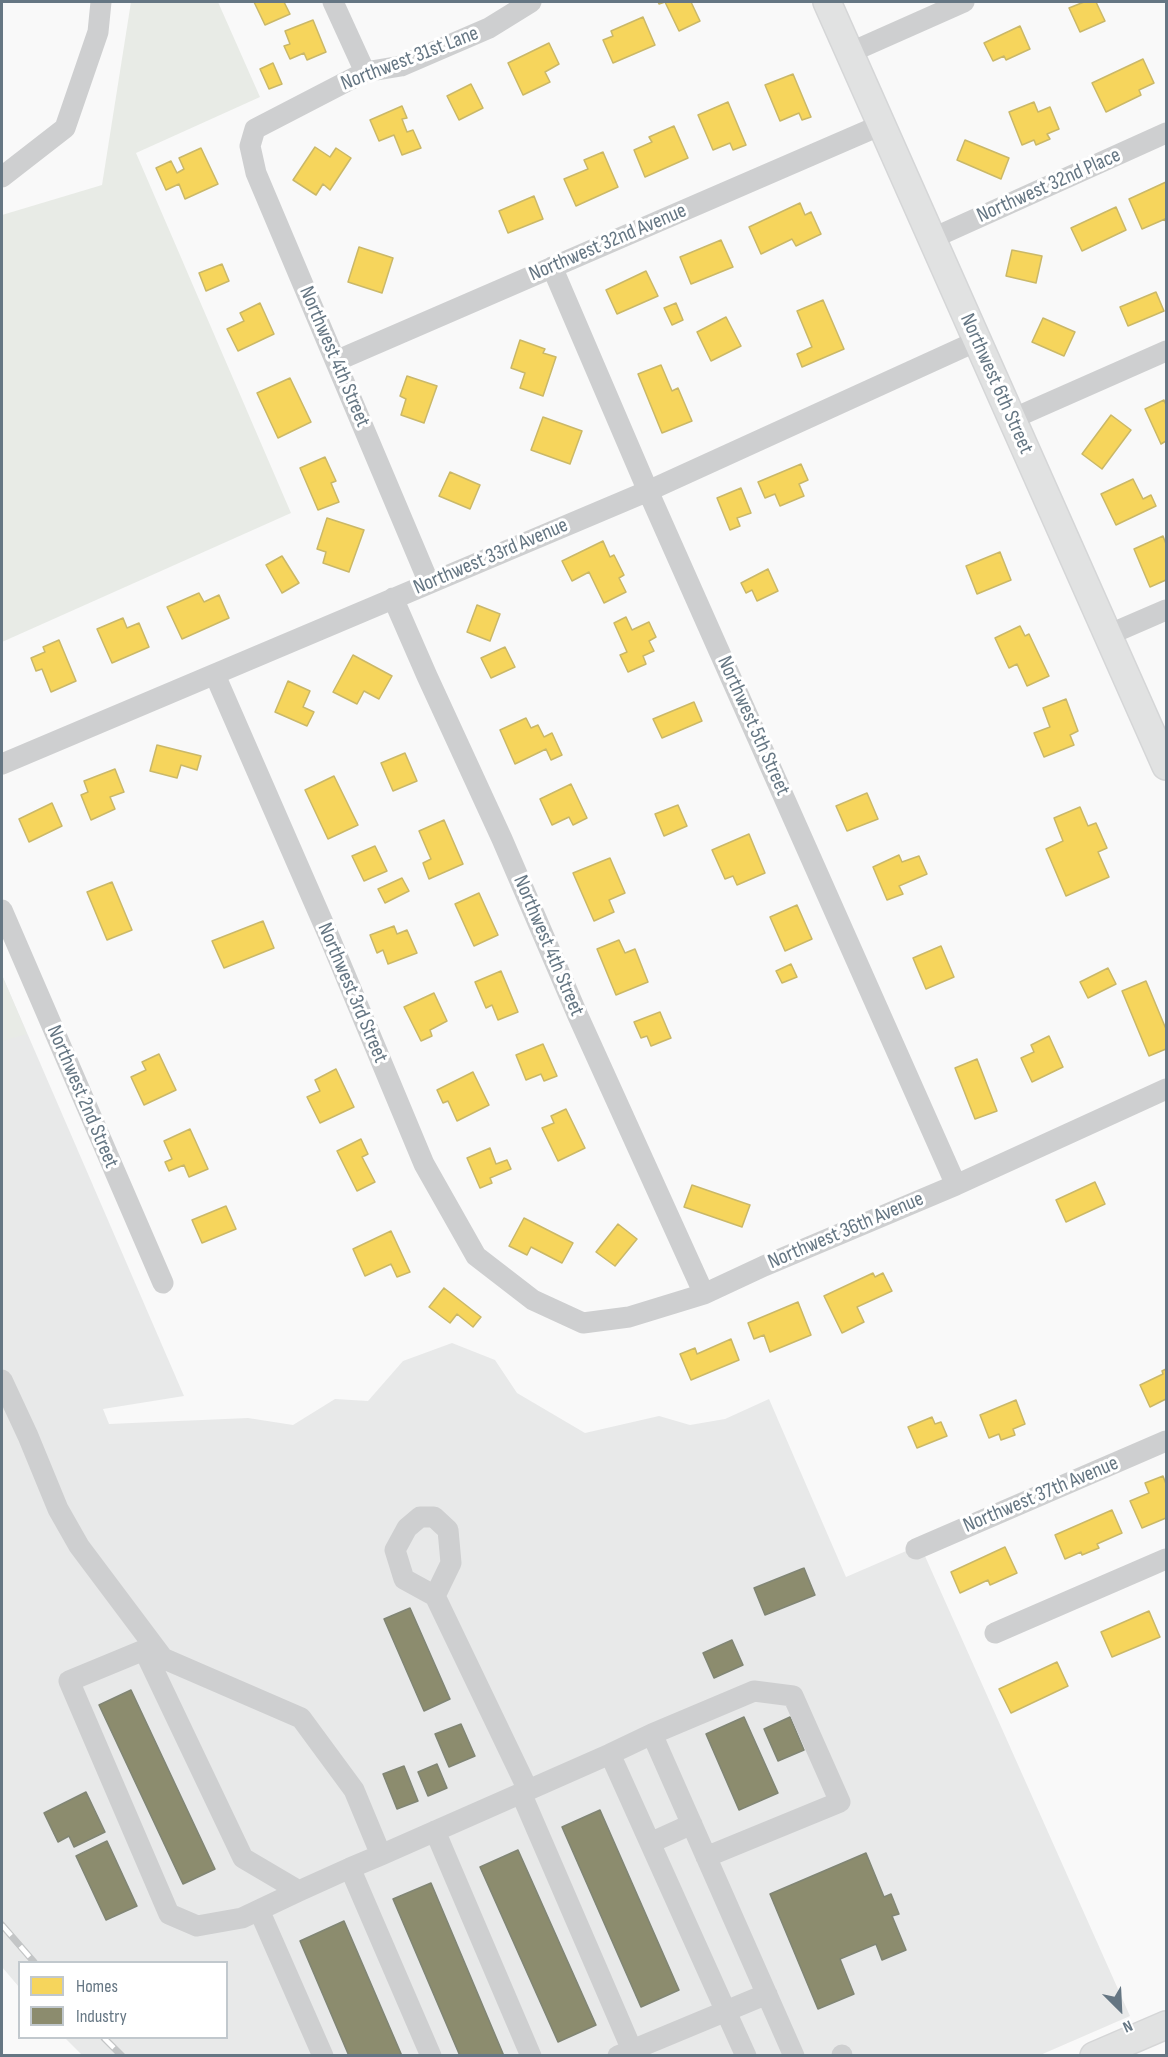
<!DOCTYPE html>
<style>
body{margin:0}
#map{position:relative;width:1168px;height:2057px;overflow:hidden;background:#f9f9f9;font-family:"Sofia Sans Condensed",sans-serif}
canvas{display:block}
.frame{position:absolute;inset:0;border:3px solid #657683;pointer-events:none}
.legend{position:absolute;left:18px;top:1961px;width:210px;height:78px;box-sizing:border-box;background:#fff;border:2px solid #c1c8cd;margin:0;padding:8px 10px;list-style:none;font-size:18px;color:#657683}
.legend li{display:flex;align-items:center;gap:12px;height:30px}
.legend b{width:30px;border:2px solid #c1c8cd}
.north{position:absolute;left:1090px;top:1979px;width:60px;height:60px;-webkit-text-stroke:4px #fff;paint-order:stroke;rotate:156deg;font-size:16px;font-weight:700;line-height:24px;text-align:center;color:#657683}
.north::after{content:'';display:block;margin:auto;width:21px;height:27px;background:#657683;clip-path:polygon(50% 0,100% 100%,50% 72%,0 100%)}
</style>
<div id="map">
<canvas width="1168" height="2057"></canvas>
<div class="frame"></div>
<ul class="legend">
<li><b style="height:16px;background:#f6d55c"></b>Homes</li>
<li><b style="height:16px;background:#8c8c6e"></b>Industry</li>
</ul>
<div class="north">N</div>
</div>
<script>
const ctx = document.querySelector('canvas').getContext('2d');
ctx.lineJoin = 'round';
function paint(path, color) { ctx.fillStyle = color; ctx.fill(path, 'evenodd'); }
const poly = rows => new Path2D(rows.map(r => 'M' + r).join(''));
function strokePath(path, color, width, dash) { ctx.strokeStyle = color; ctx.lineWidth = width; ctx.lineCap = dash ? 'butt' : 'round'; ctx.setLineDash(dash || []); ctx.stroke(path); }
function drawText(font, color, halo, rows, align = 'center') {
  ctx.font = font + ' "Sofia Sans Condensed",sans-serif'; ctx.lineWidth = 6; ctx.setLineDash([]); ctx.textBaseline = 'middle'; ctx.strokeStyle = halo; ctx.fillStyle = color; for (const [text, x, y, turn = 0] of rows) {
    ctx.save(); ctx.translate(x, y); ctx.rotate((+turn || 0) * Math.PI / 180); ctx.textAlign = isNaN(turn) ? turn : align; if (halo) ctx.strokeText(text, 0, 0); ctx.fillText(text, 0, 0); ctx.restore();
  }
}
paint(poly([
 [2,975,184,1396,103,1409,109,1424,248,1418,293,1425,335,1399,368,1401,403,1361,452,1343,495,1360,517,1393,585,1433,659,1416,690,1425,725,1419,769,1399,846,1577,920,1545,1130,2016,1038,2056,82,2055,65,2038,226,2038,226,1962,20,1962,19,1987,2,1967]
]), '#e8e9e9');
paint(poly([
 [131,2,218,2,260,97,136,153,291,513,2,642,2,215,102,185],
 [2,975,27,1034,2,1041]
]), '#e8ebe6');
const homes = poly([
 [254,2,284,2,290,14,265,25,254,2],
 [658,2,691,2,700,21,679,31,665,2,659,4,658,2],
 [1084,2,1096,2,1105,21,1080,32,1069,8,1084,2],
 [643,17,655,45,613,63,603,40,613,36,611,31,643,17],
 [313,20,326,52,307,60,304,53,290,59,284,46,290,44,285,31,313,20],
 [1020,26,1030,49,1006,60,1004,56,993,61,984,43,1020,26],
 [549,43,559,64,545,72,550,82,523,95,508,63,549,43],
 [1143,59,1154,83,1139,90,1141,95,1106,112,1092,83,1143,59],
 [273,63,282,84,269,89,260,69,273,63],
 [793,74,811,117,802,120,799,113,780,121,765,85,793,74],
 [471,84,483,108,459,120,447,96,471,84],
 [728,102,746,145,733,150,730,143,713,150,698,115,728,102],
 [1034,102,1038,112,1050,107,1059,129,1047,134,1050,139,1036,145,1034,140,1022,145,1009,112,1034,102],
 [402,106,407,118,402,119,407,132,413,130,421,148,402,155,394,135,379,141,370,120,402,106],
 [674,126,688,158,645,177,634,150,652,142,649,137,674,126],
 [965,140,1009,158,1001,179,957,160,965,140],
 [315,147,330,157,336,148,351,158,330,190,323,184,316,195,293,180,315,147],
 [201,148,218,184,185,199,179,184,166,190,156,168,171,161,177,173,184,169,179,158,201,148],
 [603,152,618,187,576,206,564,179,588,169,584,160,603,152],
 [1166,182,1166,223,1165,219,1142,229,1129,199,1166,182],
 [534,196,543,219,508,233,499,211,534,196],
 [800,203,805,215,811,212,821,234,796,246,792,239,761,254,749,227,800,203],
 [1116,207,1126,230,1082,251,1071,228,1116,207],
 [721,240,733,267,691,284,680,257,721,240],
 [359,247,393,258,382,293,348,282,359,247],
 [1012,250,1042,256,1036,283,1006,276,1012,250],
 [222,264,229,281,206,291,199,273,222,264],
 [646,271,658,296,617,314,606,290,646,271],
 [1156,292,1164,311,1128,326,1120,307,1156,292],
 [823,300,844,349,802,367,797,354,812,347,797,311,823,300],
 [260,303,274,334,238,351,227,329,244,321,240,313,260,303],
 [676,303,683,320,672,325,664,308,676,303],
 [726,317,741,346,711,361,697,332,726,317],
 [1043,318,1075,332,1064,356,1032,342,1043,318],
 [520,340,545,349,543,353,556,357,543,396,520,388,525,373,511,368,520,340],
 [661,365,672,391,678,388,692,421,662,433,638,374,661,365],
 [407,376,437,386,424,423,401,415,406,399,400,396,407,376],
 [290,378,311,422,278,438,257,393,290,378],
 [1164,400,1166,405,1166,441,1161,444,1145,409,1164,400],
 [1111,415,1131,430,1102,469,1082,454,1111,415],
 [543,417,582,431,570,464,531,450,543,417],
 [325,457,336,481,331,483,339,502,318,510,300,468,325,457],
 [801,464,808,480,799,484,804,496,780,506,775,494,765,498,758,482,801,464],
 [450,472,480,485,470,509,439,496,450,472],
 [1133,479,1143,499,1151,495,1156,506,1116,525,1101,494,1133,479],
 [741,488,751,513,737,518,740,526,730,530,717,498,741,488],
 [327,518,364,530,349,572,323,563,326,552,317,549,327,518],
 [1163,536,1166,544,1166,580,1150,587,1134,549,1163,536],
 [603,541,610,557,614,555,624,575,619,578,626,592,604,603,589,572,572,581,562,561,603,541],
 [1000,552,1011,580,977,594,966,566,1000,552],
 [282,556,299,583,282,593,266,565,282,556],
 [768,569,778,591,757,601,752,590,746,593,741,583,768,569],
 [199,593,204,602,219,595,229,618,182,639,167,607,199,593],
 [477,605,500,614,490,641,467,632,477,605],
 [626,617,632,630,649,622,656,637,649,641,654,651,643,656,646,664,628,672,620,655,627,652,614,623,626,617],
 [123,618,127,628,139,623,149,647,112,663,97,629,123,618],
 [1020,626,1025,636,1029,634,1049,676,1027,686,1017,664,1009,668,995,638,1020,626],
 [59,640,76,681,51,692,42,669,36,671,31,658,45,652,43,647,59,640],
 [505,647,515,667,491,678,481,658,505,647],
 [353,655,392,676,379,699,364,691,357,704,333,692,353,655],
 [288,681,310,691,303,707,314,712,307,726,275,712,288,681],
 [1066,699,1078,731,1070,735,1074,745,1044,757,1034,733,1050,727,1043,708,1066,699],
 [694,702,702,721,662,738,653,719,694,702],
 [526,718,531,728,538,725,544,737,552,733,562,755,551,760,546,749,515,764,500,730,526,718],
 [157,745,201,756,197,770,181,765,177,778,150,771,157,745],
 [405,753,417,781,393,791,381,763,405,753],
 [115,769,124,792,110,797,115,809,91,820,81,795,88,792,84,781,115,769],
 [334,776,358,825,328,839,305,790,334,776],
 [571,784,587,818,573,825,569,817,552,825,540,799,571,784],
 [867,793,878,819,847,831,836,806,867,793],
 [52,803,62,826,29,842,19,819,52,803],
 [678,805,687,826,664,836,655,814,678,805],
 [1080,807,1088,826,1096,823,1107,848,1098,852,1109,877,1066,896,1046,849,1063,841,1054,818,1080,807],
 [444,820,463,864,429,879,423,863,431,859,419,831,444,820],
 [749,834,765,873,737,885,733,876,725,879,712,850,749,834],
 [375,846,387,871,364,881,352,856,375,846],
 [899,855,902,862,919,856,927,874,899,886,903,894,887,900,873,867,899,855],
 [610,858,625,893,609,900,614,912,594,921,573,873,610,858],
 [402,878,409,891,385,903,378,889,402,878],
 [112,882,132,930,107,940,87,892,112,882],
 [479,893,498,935,474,946,455,904,479,893],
 [797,905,812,939,785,951,770,917,797,905],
 [263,921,274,948,224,968,212,941,263,921],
 [394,926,397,934,407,930,417,953,388,964,383,950,377,953,370,935,394,926],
 [619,940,625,953,635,949,648,982,616,995,597,949,619,940],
 [941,946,954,977,926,989,913,958,941,946],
 [791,964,797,977,782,983,776,971,791,964],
 [1108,968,1116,984,1088,998,1080,982,1108,968],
 [501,971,518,1012,498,1020,492,1005,486,1008,475,982,501,971],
 [1146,981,1166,1029,1166,1049,1149,1056,1122,991,1146,981],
 [434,993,447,1021,430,1030,432,1036,421,1041,404,1007,434,993],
 [660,1012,671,1038,651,1046,647,1036,641,1038,634,1022,660,1012],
 [1049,1036,1063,1067,1032,1082,1021,1058,1034,1052,1031,1045,1049,1036],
 [543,1044,557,1076,544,1081,541,1074,526,1080,516,1055,543,1044],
 [159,1054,176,1090,144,1105,131,1077,146,1070,142,1062,159,1054],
 [977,1059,997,1111,975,1119,955,1068,977,1059],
 [336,1069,354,1107,320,1123,307,1097,320,1091,315,1080,336,1069],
 [473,1072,489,1105,457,1121,448,1101,443,1103,437,1090,473,1072],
 [566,1109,585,1148,558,1161,542,1128,554,1123,551,1116,566,1109],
 [190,1129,208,1169,189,1177,184,1165,169,1171,165,1162,172,1159,164,1141,190,1129],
 [361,1139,368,1154,362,1157,375,1182,357,1191,337,1151,361,1139],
 [490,1148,496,1164,507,1160,511,1169,490,1178,492,1183,480,1188,467,1158,490,1148],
 [1095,1182,1105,1204,1066,1222,1056,1200,1095,1182],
 [692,1185,750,1205,742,1227,684,1207,692,1185],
 [226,1206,236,1229,202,1243,192,1220,226,1206],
 [524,1218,573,1243,562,1263,531,1247,527,1255,509,1246,524,1218],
 [618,1224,637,1239,615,1266,596,1252,618,1224],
 [391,1231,410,1272,397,1277,391,1264,365,1276,353,1249,391,1231],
 [873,1273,875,1277,883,1273,892,1291,857,1307,864,1322,842,1333,824,1296,873,1273],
 [444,1288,481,1317,473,1327,457,1314,450,1323,429,1307,444,1288],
 [798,1302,811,1335,770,1352,764,1335,754,1339,748,1323,798,1302],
 [731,1339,739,1360,691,1380,680,1354,695,1348,697,1354,731,1339],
 [1166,1369,1166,1399,1150,1407,1140,1385,1163,1374,1162,1371,1166,1369],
 [1016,1400,1025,1424,1013,1429,1015,1435,1001,1440,999,1434,989,1438,980,1415,1016,1400],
 [932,1417,935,1424,941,1422,947,1436,917,1448,908,1427,932,1417],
 [1163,1476,1166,1484,1166,1518,1142,1528,1130,1501,1149,1493,1145,1483,1163,1476],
 [1112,1510,1122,1533,1097,1544,1099,1548,1082,1555,1081,1552,1065,1559,1055,1535,1112,1510],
 [1005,1547,1017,1573,990,1585,988,1580,960,1593,951,1572,1005,1547],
 [1149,1611,1160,1637,1112,1657,1101,1632,1149,1611],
 [1057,1662,1068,1686,1011,1713,999,1689,1057,1662]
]);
paint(homes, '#f6d55c');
strokePath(homes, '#cab868', 1.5);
const industry = poly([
 [804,1568,815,1595,765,1615,754,1588,804,1568],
 [410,1608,450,1699,424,1711,384,1619,410,1608],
 [732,1640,743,1665,714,1678,703,1653,732,1640],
 [131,1690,215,1869,183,1884,99,1705,131,1690],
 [744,1717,778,1793,739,1810,706,1734,744,1717],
 [790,1717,804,1750,778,1761,764,1729,790,1717],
 [461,1724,475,1756,449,1767,435,1734,461,1724],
 [437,1764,447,1788,428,1796,418,1772,437,1764],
 [404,1766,418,1801,397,1809,383,1774,404,1766],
 [86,1792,105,1832,74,1847,69,1836,58,1842,44,1813,86,1792],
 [600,1810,679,1990,641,2007,562,1827,600,1810],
 [107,1841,137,1906,106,1920,76,1856,107,1841],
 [518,1850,596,2025,558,2042,480,1867,518,1850],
 [866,1853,884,1897,891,1894,899,1914,892,1916,906,1950,882,1960,876,1944,840,1959,854,1994,818,2009,770,1894,866,1853],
 [431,1883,504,2056,460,2056,393,1899,431,1883],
 [344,1921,402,2056,349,2056,300,1941,344,1921]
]);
paint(industry, '#8c8c6e');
strokePath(industry, '#808574', 1.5);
const major = poly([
 [827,2,1166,766],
 [1094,2056,1166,2025]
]);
strokePath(major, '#d5d6d7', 30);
strokePath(poly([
 [333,2,365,72],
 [849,53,964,2],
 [2,177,65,128,98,32,101,2],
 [931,239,1166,133],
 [552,267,648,491,956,1185],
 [336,361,881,125],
 [1012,419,1166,351],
 [429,583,256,173,250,146,255,129,365,72,401,66,489,28,531,2],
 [393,598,427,676,502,839,578,1016,704,1294],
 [1108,635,1166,610],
 [215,675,331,941,424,1164,476,1256,533,1300,583,1323,629,1317,704,1294,764,1266,956,1185,1166,1089],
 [2,764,648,491,977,341],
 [2,910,163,1283],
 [2,1380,28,1436,58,1509,79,1546,163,1658],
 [916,1549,1166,1441],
 [435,1596,404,1579,395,1550,407,1528,420,1517,434,1517,448,1530,451,1563,435,1596,528,1790],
 [995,1633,1166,1559],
 [144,1650,243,1858,299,1891],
 [652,1734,754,1691,793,1696,840,1802,706,1857],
 [610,1754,652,1734,794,2056],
 [521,1793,632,2050],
 [435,1831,531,2056],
 [650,1843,692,1824],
 [381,1855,354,1790,301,1718,144,1650,69,1681,169,1914,197,1926,242,1918,299,1891,350,1868,381,1855,610,1754,746,2056],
 [350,1868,431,2056],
 [259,1910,323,2056],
 [618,2056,767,1994],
 [842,2056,842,2055]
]), '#cecfd0', 21);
strokePath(major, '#e1e2e2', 27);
const rail = poly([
 [2,1925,34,1962],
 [104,2038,122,2056]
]);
strokePath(rail, '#c3c5c6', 7);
strokePath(rail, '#fff', 4.5, [14]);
drawText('21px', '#657683', '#fff', [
 ["Northwest 31st Lane",410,59,-21],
 ["Northwest 32nd Place",1049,186,-24],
 ["Northwest 32nd Avenue",608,243,-23],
 ["Northwest 4th Street",334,357,67],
 ["Northwest 6th Street",996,384,66],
 ["Northwest 33rd Avenue",491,557,-23],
 ["Northwest 5th Street",753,726,66],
 ["Northwest 4th Street",548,946,67],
 ["Northwest 3rd Street",352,993,67],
 ["Northwest 2nd Street",82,1097,67],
 ["Northwest 36th Avenue",846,1231,-23],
 ["Northwest 37th Avenue",1041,1495,-23]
]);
</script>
